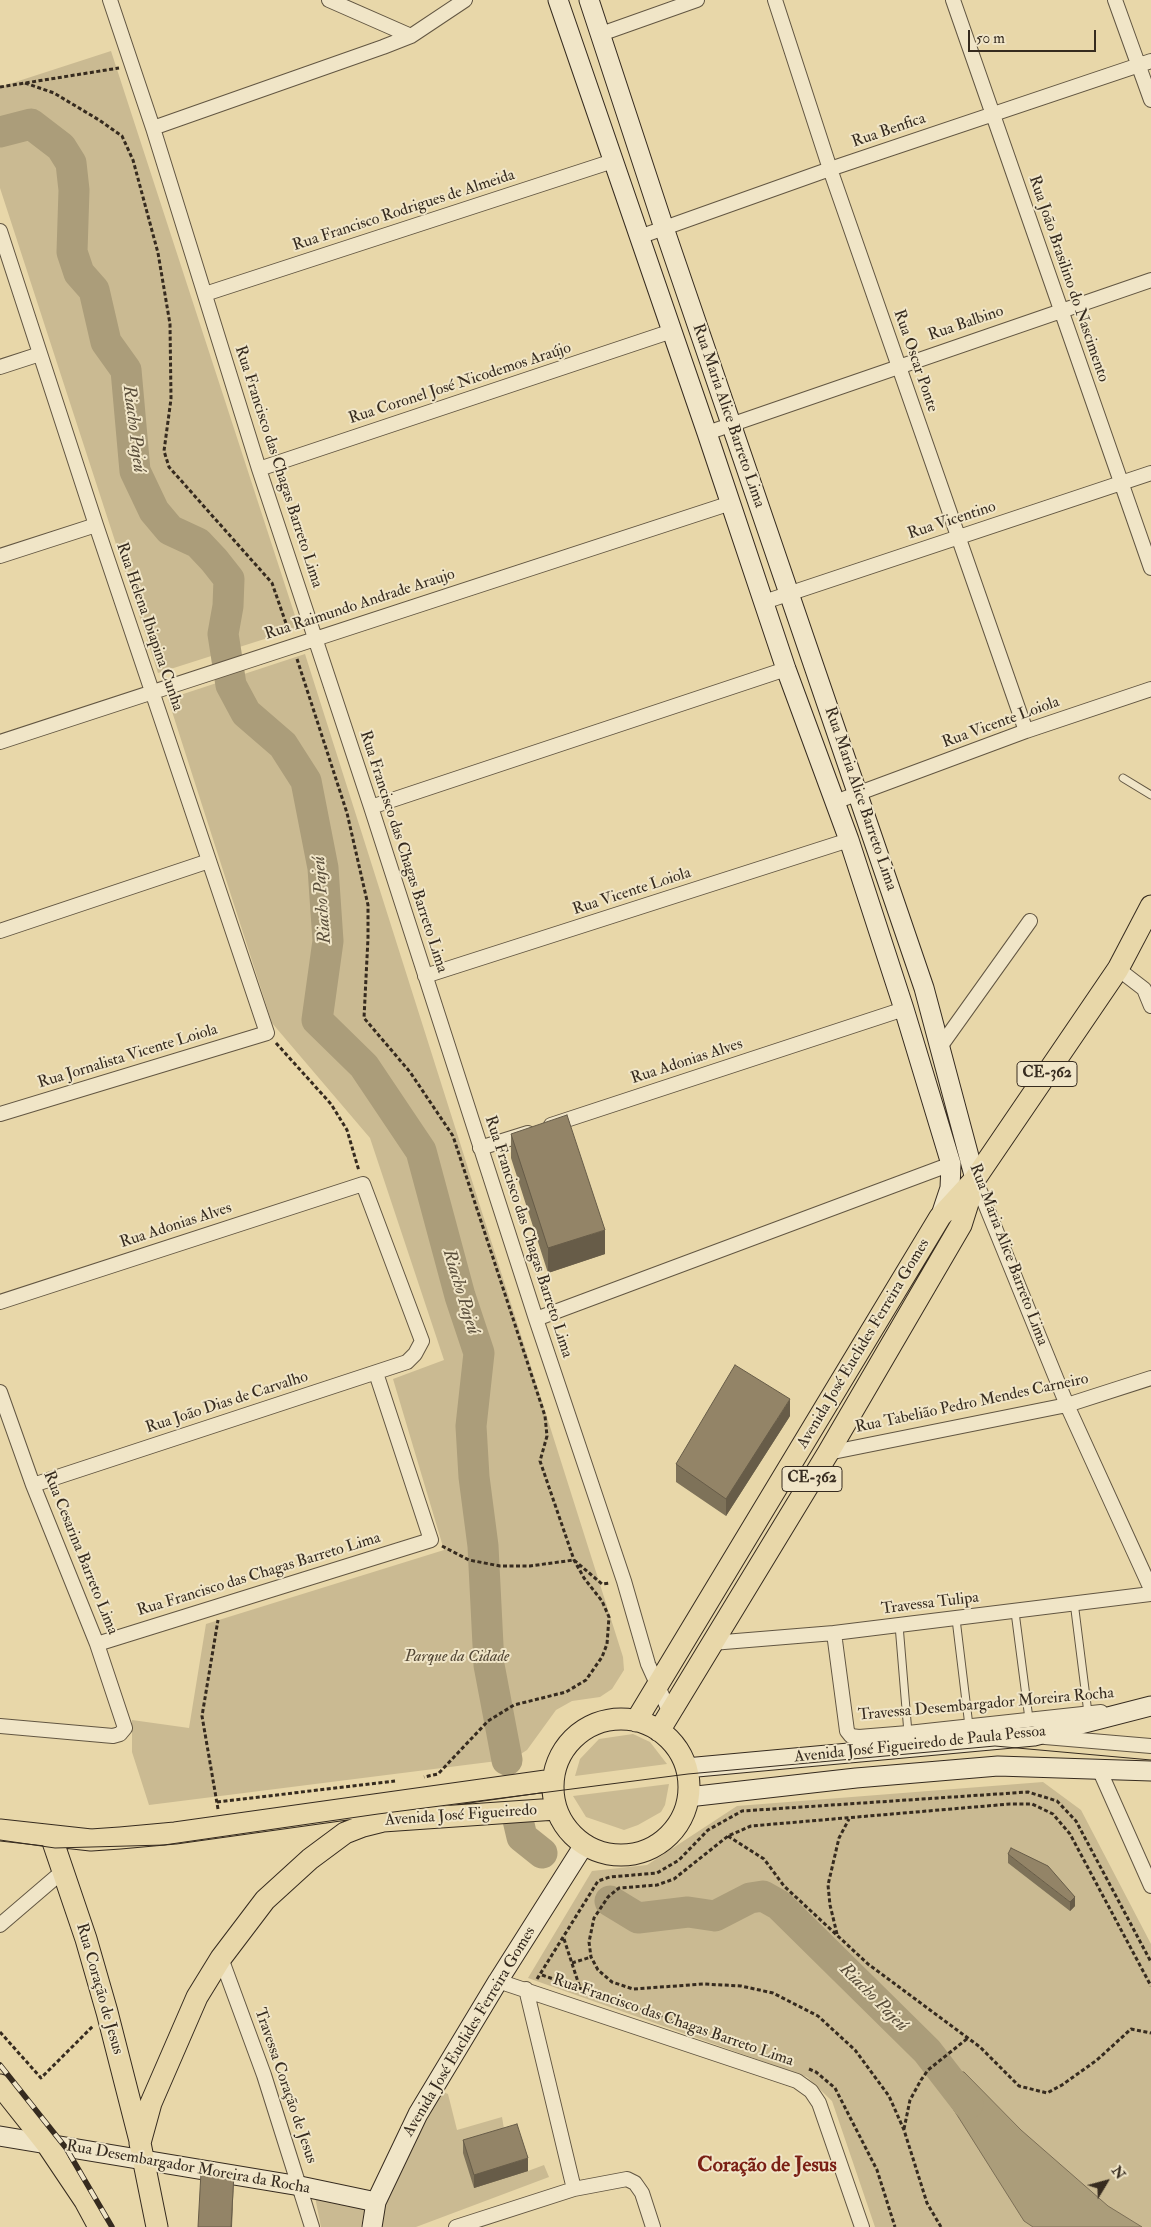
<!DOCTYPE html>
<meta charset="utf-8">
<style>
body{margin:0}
#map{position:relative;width:1151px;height:2227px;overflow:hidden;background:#e8d7a9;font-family:"IM FELL Double Pica",serif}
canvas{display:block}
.north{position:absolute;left:1081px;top:2157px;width:50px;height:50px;-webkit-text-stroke:4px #f0e5c7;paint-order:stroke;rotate:53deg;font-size:14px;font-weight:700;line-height:20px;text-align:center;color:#362b1f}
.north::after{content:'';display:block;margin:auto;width:18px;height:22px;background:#362b1f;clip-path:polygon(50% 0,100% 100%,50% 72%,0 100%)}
.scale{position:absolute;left:968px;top:30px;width:128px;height:22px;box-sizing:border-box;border:2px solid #362b1f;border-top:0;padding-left:6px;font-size:15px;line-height:18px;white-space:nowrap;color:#362b1f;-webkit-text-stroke:4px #f0e5c7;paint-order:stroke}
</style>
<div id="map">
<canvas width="1151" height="2227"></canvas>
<div class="north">N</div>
<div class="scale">50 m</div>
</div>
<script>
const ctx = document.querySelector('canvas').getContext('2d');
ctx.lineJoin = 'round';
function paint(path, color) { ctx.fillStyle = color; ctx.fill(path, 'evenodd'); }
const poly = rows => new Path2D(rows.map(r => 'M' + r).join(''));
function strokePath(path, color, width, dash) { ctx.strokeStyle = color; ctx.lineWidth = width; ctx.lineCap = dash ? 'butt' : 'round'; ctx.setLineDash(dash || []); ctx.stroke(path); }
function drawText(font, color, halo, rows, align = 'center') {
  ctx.font = font + ' "IM FELL Double Pica",serif'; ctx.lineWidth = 4; ctx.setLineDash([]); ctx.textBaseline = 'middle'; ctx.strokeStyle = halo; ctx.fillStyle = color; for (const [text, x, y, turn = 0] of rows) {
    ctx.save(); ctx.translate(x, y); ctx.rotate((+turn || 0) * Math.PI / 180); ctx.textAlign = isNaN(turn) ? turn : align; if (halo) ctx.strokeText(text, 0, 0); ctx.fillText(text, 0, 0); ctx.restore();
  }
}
paint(poly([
 [111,51,299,628,158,673,0,188,0,87],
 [305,654,623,1657,624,1670,612,1689,600,1697,572,1701,556,1710,527,1750,513,1759,149,1805,132,1752,132,1720,189,1728,206,1624,444,1550,393,1379,444,1360,370,1138,272,1023,168,699],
 [633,1734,650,1742,667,1764,575,1776,580,1759,599,1739],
 [1043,1782,1081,1810,1151,1944,1151,2227,875,2227,832,2101,807,2077,528,1978,592,1871,647,1865,737,1806],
 [669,1784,665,1805,661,1812,638,1825,624,1830,586,1817,573,1796],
 [443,2092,448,2094,457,2130,502,2117,506,2141,528,2171,544,2165,549,2177,416,2227,378,2227,383,2202,436,2096],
 [315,2197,365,2208,361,2227,321,2227]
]), '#caba92');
const water = poly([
 [942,2071,964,2072,1021,2130,1108,2206,1142,2227,1033,2227,1024,2221,940,2088,942,2071]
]);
paint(water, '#ab9d7a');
strokePath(water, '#7c6f56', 1);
strokePath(poly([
 [0,132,31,124,61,147,71,163,74,190,72,252,79,273,94,290,106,342,126,370,135,471,154,511,170,530,198,543,214,560,229,579,228,606,223,634,231,685,246,713,283,745,306,781,323,868,328,941,317,1020,364,1066,421,1151,460,1296,479,1353,471,1426,474,1477,483,1546,489,1665,507,1760],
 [518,1820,522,1837,542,1853],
 [610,1901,638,1918,688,1912,715,1916,750,1898,763,1896,779,1905,927,2051,968,2104]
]), '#ab9d7a', 31);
const lane = poly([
 [1123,778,1151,795],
 [1074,1602,1088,1713],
 [1015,1612,1029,1719],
 [956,1619,969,1726],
 [899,1625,908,1733]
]);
const street = poly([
 [110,0,153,128,259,469,371,807,536,1319,624,1581,648,1664,670,1713],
 [329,0,411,36],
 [775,0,830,169,1026,731],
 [953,0,1151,568],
 [1115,0,1151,100],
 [601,34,697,0],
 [153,128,383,47,411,36,465,0],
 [0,231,96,525,267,1033,0,1114],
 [639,237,830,169,1151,61],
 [205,294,613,161],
 [0,367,40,354],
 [707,433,1151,280],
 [259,469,672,331],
 [0,556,96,525],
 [764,602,1151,473],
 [0,742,731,503],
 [835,802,1026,731,1151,689],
 [371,807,786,669],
 [0,931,209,861],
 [1118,969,1144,989,1151,1006],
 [425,976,849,840],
 [940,1047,1030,921],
 [551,1125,904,1009],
 [480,1148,528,1133],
 [975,1179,1067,1405,1151,1589],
 [0,1302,363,1184,422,1341,415,1354,407,1362,33,1485],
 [536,1319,951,1164],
 [0,1392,33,1485,97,1644,125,1728,120,1734,113,1736,0,1726],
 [828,1453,1067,1405,1151,1378],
 [834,1633,847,1731,851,1736,859,1737,908,1733,1101,1712],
 [712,1643,834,1633,1151,1594],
 [97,1644,431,1540,376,1373],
 [1045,1737,1151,1746],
 [1099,1769,1151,1886],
 [0,1925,63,1871],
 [221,1958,264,2075,312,2227],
 [498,1981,797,2081,811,2091,819,2103,862,2227],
 [526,1989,574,2189],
 [456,2227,574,2189,627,2179,635,2183,642,2193,653,2227]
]);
const secondary = poly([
 [558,0,707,433,786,669,849,840,904,1009,951,1164,950,1188,941,1215],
 [589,0,664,228,924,988,975,1179],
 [686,1768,1034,1736,1151,1706],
 [688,1797,856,1778,998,1766,1151,1771],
 [0,2136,300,2186,376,2202],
 [372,2227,376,2202,418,2114,498,1981,584,1845]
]);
const primary = poly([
 '553 1787a68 68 0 1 1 136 0a68 68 0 1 1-136 0Z',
 [636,1721,940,1217,975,1179,1118,969,1151,906],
 [659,1731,828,1453,961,1225,974,1184],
 [0,1830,91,1840,120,1838,175,1833,553,1780],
 [51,1836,86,1939,107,2012,140,2141],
 [0,2085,46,2143,85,2201,99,2227],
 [157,2227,140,2143,151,2103,197,1997,221,1958,265,1900,310,1859,345,1833,363,1826,383,1821,556,1809]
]);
strokePath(lane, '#625642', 9);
strokePath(street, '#625642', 16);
strokePath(secondary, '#362b1f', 21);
strokePath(primary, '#362b1f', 23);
strokePath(poly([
 [25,83,54,93,99,120,122,136,133,160,158,253,170,324,171,399,164,451,169,467,272,583,289,632],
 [0,87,119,68],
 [297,659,347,813,368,905,368,938,364,1018,410,1072,453,1136,545,1416,547,1436,540,1461,574,1560,584,1578,602,1601,609,1617,607,1644,602,1657,586,1680,566,1692,514,1705,488,1721,438,1774,424,1777],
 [276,1043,331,1104,347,1130,359,1171],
 [442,1546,469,1560,500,1566,530,1566,574,1560,602,1584,610,1583],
 [217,1802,395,1781],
 [218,1809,202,1716,218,1620],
 [728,1836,764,1859,784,1886,868,1964,980,2047,1019,2086,1047,2093,1062,2085,1097,2060,1131,2029,1151,2033],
 [837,1934,830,1905,828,1885,839,1838,849,1819],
 [564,1939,580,1988],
 [572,1963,591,1957],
 [542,1975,699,2030],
 [537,1979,598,1881,610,1877,657,1873,679,1860,708,1830,742,1811,1028,1792,1057,1801,1076,1821,1151,1962],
 [0,2032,41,2078,93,2026],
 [809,2069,816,2072,835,2088,877,2170,895,2227],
 [904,2129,910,2100,921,2080,928,2070,968,2038],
 [941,2227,927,2203,904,2130,889,2096,855,2050,818,2016,773,1993,741,1986,704,1984,633,1989,612,1982,598,1970,591,1957,589,1942,594,1918,608,1897,619,1888,657,1885,674,1879,728,1836,751,1826,1010,1804,1032,1804,1053,1814,1070,1834,1151,1986]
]), '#362b1f', 3, [4, 2.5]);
strokePath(lane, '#f0e5c7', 7);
strokePath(street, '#f0e5c7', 14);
strokePath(secondary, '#f0e5c7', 19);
strokePath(primary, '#e8d7a9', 21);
strokePath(poly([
 [0,1840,55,1848,164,1845,378,1814,688,1774,995,1746,1151,1760]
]), '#362b1f', 1);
const rail = poly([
 [0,2065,66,2148,112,2227]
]);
strokePath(rail, '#362b1f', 5.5);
strokePath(rail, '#f0e5c7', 4, [11]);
paint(poly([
 [511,1134,605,1254,548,1273,511,1158],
 [790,1416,726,1516,676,1482,676,1464],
 [1008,1854,1075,1906,1070,1911,1008,1863],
 [463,2140,528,2171,474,2188,463,2153]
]), '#7e7259');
paint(poly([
 [605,1230,605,1254,548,1273,548,1248],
 [790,1399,790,1416,726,1516,726,1499],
 [1075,1897,1075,1906,1070,1911,1070,1902],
 [528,2158,528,2171,474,2188,474,2175],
 [234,2174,232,2227,231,2227]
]), '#675c48');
const building = poly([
 [567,1115,605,1230,548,1248,511,1134,567,1115],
 [735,1365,790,1399,726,1499,676,1464,735,1365],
 [1011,1848,1048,1866,1075,1897,1070,1902,1008,1854,1011,1848],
 [517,2124,528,2158,474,2175,463,2140,517,2124],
 [201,2172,234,2174,231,2227,198,2227,201,2172]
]);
paint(building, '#938467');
strokePath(building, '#675c48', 1);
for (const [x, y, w] of [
 [1047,1074,60],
 [812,1479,60]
]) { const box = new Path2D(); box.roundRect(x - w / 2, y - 12.5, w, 25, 4); ctx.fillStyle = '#f0e5c7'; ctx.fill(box); strokePath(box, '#362b1f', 1); }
drawText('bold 15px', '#362b1f', null, [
 ["CE-362",1047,1074],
 ["CE-362",812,1479]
]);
drawText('16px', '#362b1f', '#f0e5c7', [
 ["Rua Benfica",889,131,-19],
 ["Rua Francisco Rodrigues de Almeida",404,211,-18],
 ["Rua João Brasilino do Nascimento",1068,279,71],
 ["Rua Balbino",966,324,-19],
 ["Rua Oscar Ponte",915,361,71],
 ["Rua Coronel José Nicodemos Araújo",460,384,-18],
 ["Rua Maria Alice Barreto Lima",728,416,71],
 ["Rua Francisco das Chagas Barreto Lima",278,467,72],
 ["Rua Vicentino",952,521,-18],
 ["Rua Raimundo Andrade Araujo",360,605,-18],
 ["Rua Helena Ibiapina Cunha",149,627,71],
 ["Rua Vicente Loiola",1001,723,-20],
 ["Rua Maria Alice Barreto Lima",860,799,71],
 ["Rua Francisco das Chagas Barreto Lima",403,852,72],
 ["Rua Vicente Loiola",632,892,-18],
 ["Rua Jornalista Vicente Loiola",128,1057,-17],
 ["Rua Adonias Alves",687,1062,-18],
 ["Rua Adonias Alves",176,1226,-18],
 ["Rua Francisco das Chagas Barreto Lima",528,1237,72],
 ["Rua Maria Alice Barreto Lima",1008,1255,69],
 ["Avenida José Euclides Ferreira Gomes",864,1344,-59],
 ["Rua João Dias de Carvalho",227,1403,-18],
 ["Rua Tabelião Pedro Mendes Carneiro",972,1404,-12],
 ["Rua Cesarina Barreto Lima",80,1553,68],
 ["Rua Francisco das Chagas Barreto Lima",259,1575,-17],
 ["Travessa Tulipa",930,1604,-7],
 ["Travessa Desembargador Moreira Rocha",986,1705,-5],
 ["Avenida José Figueiredo de Paula Pessoa",920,1745,-6],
 ["Avenida José Figueiredo",461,1816,-4],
 ["Rua Coração de Jesus",99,1989,74],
 ["Rua Francisco das Chagas Barreto Lima",673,2021,19],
 ["Avenida José Euclides Ferreira Gomes",470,2032,-59],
 ["Travessa Coração de Jesus",285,2086,71],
 ["Rua Desembargador Moreira da Rocha",188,2168,10]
]);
drawText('italic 16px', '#544836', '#f0e5c7', [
 ["Parque da Cidade",457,1658]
]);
drawText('italic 18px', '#594d3a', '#f0e5c7', [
 ["Riacho Pajeú",133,429,83],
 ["Riacho Pajeú",323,900,-94],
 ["Riacho Pajeú",460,1292,73],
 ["Riacho Pajeú",873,1998,45]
]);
drawText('bold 21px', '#7a1f14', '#f0e5c7', [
 ["Coração de Jesus",767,2166]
]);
</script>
